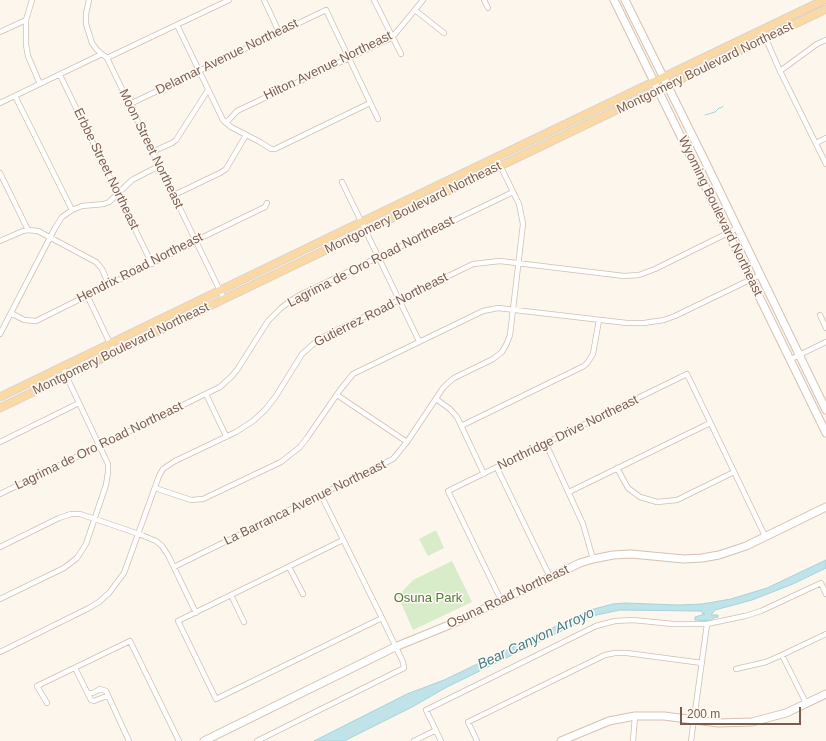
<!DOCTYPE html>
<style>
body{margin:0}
#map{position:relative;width:826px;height:741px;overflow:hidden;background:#fdf6ec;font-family:Helvetica,sans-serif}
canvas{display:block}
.scale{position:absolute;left:680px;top:707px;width:121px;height:18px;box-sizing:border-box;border:2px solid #7a5c4d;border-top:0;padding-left:5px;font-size:12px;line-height:14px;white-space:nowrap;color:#7a5c4d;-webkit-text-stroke:3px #fffaf3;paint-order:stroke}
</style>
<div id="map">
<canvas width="826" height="741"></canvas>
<div class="scale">200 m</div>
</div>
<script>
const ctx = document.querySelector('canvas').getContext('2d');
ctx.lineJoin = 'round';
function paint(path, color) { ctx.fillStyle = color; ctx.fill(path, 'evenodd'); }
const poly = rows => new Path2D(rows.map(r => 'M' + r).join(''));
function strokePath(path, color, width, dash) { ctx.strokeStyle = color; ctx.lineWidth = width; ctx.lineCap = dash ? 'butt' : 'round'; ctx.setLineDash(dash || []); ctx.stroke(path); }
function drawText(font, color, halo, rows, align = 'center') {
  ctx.font = font + ' Helvetica,sans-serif'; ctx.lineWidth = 3; ctx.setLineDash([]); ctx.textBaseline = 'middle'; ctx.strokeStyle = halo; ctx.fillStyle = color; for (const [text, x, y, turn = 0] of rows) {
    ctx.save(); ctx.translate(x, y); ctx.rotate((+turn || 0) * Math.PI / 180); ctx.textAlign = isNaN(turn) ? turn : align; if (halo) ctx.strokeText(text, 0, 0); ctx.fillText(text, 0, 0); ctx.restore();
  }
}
paint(poly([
 [436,530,444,548,428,556,419,539],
 [452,561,472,602,413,630,398,596,413,580]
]), '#d8ecc9');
const water = poly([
 [826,560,826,568,793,584,752,600,715,610,711,615,718,615,718,617,713,618,711,621,695,620,695,617,705,614,702,613,702,611,694,611,620,610,592,616,447,687,412,707,344,741,314,741,407,694,444,680,590,610,613,604,625,603,678,605,702,604,731,599,767,588,826,560]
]);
paint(water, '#bfe3e8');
strokePath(water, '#a5d3da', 1);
strokePath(poly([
 [705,115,715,112,719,108,721,108,723,106]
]), '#a5d3da', 1);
const street = poly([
 [32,0,26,20,26,45,28,56,40,84],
 [89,0,86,14,86,24,92,43,97,50,107,58,224,299],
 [264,0,279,32],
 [374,0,401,54],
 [484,0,488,8],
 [415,10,444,33],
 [177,25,223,120,231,127,260,142,271,149,275,149,370,103],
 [762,30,780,71,826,164],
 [0,32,26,20],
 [107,58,229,0],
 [780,71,817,44,826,40],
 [60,75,152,264],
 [15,96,72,210],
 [0,103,102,54],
 [128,105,326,10,378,119],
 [226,123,237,111,389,39,395,34,423,0],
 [816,143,826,138],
 [152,152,172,143,176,140,208,90],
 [0,173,28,230],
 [342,182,419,341],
 [174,195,220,173,226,169,246,135],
 [0,241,23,231,28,230,38,231,96,262,102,269,109,285],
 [87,295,114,352],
 [11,313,24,320,36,321,191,244,201,238,265,207,267,203],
 [820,315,826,328],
 [0,334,55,228,62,217,72,210,82,206,104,204,109,202,132,180,159,166],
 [791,359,826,342],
 [206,394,226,436],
 [337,395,407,442],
 [436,399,450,409,457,417,484,474],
 [461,426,584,366,588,362,593,354,599,320],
 [0,442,79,403],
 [546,444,583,524,593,559],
 [497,468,550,577],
 [617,468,628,488,640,497,657,502,677,500,734,472],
 [155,488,191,500,203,499,281,462,300,447,307,438,340,390,353,374,483,311,498,308,627,323,644,323,664,320,675,316,760,275],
 [569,492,710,423],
 [0,494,220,387,232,376,237,370,268,321,281,308,289,302,298,296,513,192],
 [343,540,178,621,216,699,382,618],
 [0,547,59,518,71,514,80,514,139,534,156,541,162,546,168,555,196,613],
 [174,567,393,459,407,442,443,388,448,383,454,378,493,359,502,352,507,343,510,335,523,224,519,204,496,157],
 [289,567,303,594],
 [231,595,244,622],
 [0,599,64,568,77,558,86,544,106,485,108,472,108,464,62,367],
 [501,600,448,491,687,374,765,536],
 [0,652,89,608,99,602,109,593,124,573,159,476,163,469,175,461,236,432,253,421,265,410,276,396,302,354,319,339,473,264,500,261,624,276,639,275,655,269,728,233,737,228],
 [782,655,806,703],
 [75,668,91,700,94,701,104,697,108,697],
 [736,669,766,662,782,655,826,634],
 [88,693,93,693,100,689,106,691,129,741],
 [47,703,37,686,130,641,179,741],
 [257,741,404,668,403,662,382,618,321,495],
 [414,741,436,730],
 [441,741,426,710,596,626,615,621,633,620,673,624,707,624,745,616,761,611,821,583,826,594],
 [477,741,468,722,605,655,615,653,627,653,702,663],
 [633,741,635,716],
 [691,741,707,624]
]);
const secondary = poly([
 [614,0,826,433],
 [625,0,705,161,826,410],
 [204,741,395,647,454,623,580,563,593,559,613,555,631,554,684,559,702,558,719,555,746,546,826,507],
 [561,741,609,721,635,716,664,716,718,723,752,722,786,713,826,694]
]);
const primary = poly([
 [0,397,328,238,824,0],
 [0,408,224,299,826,9]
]);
strokePath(street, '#d1beb0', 6);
strokePath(secondary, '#d6c0b0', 9);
strokePath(primary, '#dad1cd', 9);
strokePath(street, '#fff', 4.5);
strokePath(secondary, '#fff', 7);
strokePath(primary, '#fbd9a5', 7);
drawText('13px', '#7a5c4d', '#fffaf3', [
 ["Delamar Avenue Northeast",227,57,-26],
 ["Hilton Avenue Northeast",328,66,-26],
 ["Montgomery Boulevard Northeast",705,68,-26],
 ["Moon Street Northeast",151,149,64],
 ["Erbbe Street Northeast",106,169,64],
 ["Montgomery Boulevard Northeast",413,208,-26],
 ["Wyoming Boulevard Northeast",720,216,64],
 ["Lagrima de Oro Road Northeast",371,262,-27],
 ["Hendrix Road Northeast",140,268,-27],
 ["Gutierrez Road Northeast",381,310,-27],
 ["Montgomery Boulevard Northeast",121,349,-26],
 ["Northridge Drive Northeast",568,433,-26],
 ["Lagrima de Oro Road Northeast",99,446,-26],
 ["La Barranca Avenue Northeast",305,503,-26],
 ["Osuna Road Northeast",508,597,-25]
]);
drawText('13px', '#537a41', '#fffaf3', [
 ["Osuna Park",428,598]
]);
drawText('italic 14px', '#437c86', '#fffaf3', [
 ["Bear Canyon Arroyo",536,639,-25]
]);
</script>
